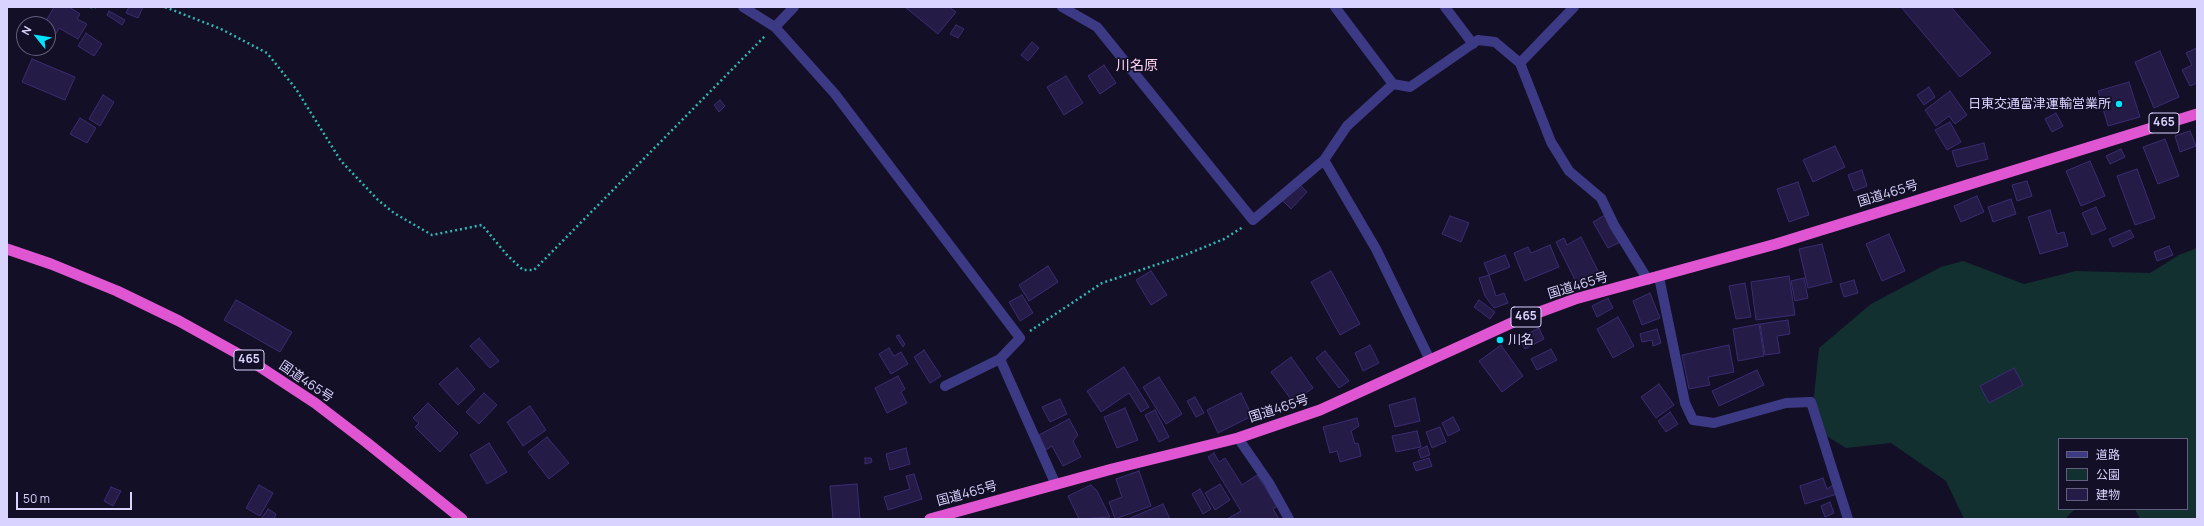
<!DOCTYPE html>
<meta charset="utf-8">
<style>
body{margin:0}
#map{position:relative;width:2204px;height:526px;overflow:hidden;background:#130f26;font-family:Manrope,"Noto Sans JP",sans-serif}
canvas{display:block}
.frame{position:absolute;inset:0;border:8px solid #d9d4ff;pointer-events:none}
.legend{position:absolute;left:2058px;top:438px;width:130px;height:72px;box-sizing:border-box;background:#130f26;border:1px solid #625e7d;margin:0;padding:5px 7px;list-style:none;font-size:12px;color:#d9d4ff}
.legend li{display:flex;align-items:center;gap:8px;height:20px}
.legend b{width:20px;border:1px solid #625e7d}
.north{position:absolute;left:16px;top:16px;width:40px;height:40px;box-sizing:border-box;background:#130f26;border:1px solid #625e7d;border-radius:50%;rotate:300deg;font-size:11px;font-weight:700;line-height:16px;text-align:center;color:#d9d4ff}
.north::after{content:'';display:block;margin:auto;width:14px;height:18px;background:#00e5ff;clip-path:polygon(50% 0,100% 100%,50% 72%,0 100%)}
.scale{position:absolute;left:16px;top:492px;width:116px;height:18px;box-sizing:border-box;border:2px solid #d9d4ff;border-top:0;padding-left:5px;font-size:12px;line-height:14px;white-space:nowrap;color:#d9d4ff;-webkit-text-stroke:3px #130f26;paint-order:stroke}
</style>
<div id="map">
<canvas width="2204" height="526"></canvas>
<div class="frame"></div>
<ul class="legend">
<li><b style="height:5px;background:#3d3a85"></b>道路</li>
<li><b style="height:11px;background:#12302f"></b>公園</li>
<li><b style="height:11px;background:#241b47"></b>建物</li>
</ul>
<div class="north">N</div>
<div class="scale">50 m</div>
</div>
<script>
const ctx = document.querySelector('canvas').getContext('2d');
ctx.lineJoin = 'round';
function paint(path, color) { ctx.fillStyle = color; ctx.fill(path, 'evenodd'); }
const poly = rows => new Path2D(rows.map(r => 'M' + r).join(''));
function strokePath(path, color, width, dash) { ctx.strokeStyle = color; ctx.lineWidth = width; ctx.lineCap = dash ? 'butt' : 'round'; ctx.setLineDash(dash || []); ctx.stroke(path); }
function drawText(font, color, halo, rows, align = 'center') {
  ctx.font = font + ' Manrope,"Noto Sans JP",sans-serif'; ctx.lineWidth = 3.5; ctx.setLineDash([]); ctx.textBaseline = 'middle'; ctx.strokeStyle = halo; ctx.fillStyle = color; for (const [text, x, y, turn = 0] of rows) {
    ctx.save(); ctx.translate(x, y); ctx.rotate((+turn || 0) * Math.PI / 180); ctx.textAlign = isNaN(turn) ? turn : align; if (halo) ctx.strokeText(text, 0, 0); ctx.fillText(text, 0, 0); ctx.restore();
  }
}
paint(poly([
 [2197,248,2197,519,2140,519,2135,509,2187,509,2187,439,2059,439,2059,509,2075,509,2065,519,1964,519,1946,481,1891,443,1846,448,1825,435,1814,396,1819,348,1871,304,1941,267,1963,261,2024,284,2076,271,2150,273,2179,255]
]), '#12302f');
const building = poly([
 [54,7,69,7,80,14,77,19,87,24,78,39,59,28,56,34,49,31,52,25,46,21,54,7],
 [129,7,143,7,138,18,126,13,129,7],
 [905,7,949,7,956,12,938,34,905,7],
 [1901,7,1951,7,1991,53,1960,77,1901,7],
 [109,11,125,20,122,25,107,15,109,11],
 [956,25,964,29,958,38,950,34,956,25],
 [86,33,102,44,94,56,78,46,86,33],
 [1032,42,1039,48,1028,61,1021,55,1032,42],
 [2197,48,2197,83,2190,86,2182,70,2192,65,2186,53,2197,48],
 [2160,51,2179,97,2154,108,2135,62,2160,51],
 [32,59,75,77,65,100,22,82,32,59],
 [1104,65,1116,83,1100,94,1088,76,1104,65],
 [1066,76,1083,103,1064,115,1047,87,1066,76],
 [2129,82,2140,117,2108,126,2098,91,2129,82],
 [1929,87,1935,97,1924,105,1917,95,1929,87],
 [1950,91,1967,115,1955,124,1949,116,1936,126,1925,110,1950,91],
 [103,95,114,102,100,126,89,119,103,95],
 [720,100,725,106,719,112,714,105,720,100],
 [2056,113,2063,126,2052,132,2045,119,2056,113],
 [80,118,96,128,87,143,70,134,80,118],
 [1950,122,1961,142,1947,150,1935,130,1950,122],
 [2190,131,2196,146,2180,152,2175,136,2190,131],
 [2165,139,2179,176,2158,184,2143,147,2165,139],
 [1984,143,1988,159,1957,167,1952,151,1984,143],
 [1835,146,1845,167,1813,182,1803,160,1835,146],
 [2121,149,2125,157,2110,164,2106,156,2121,149],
 [2090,161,2105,196,2081,206,2066,171,2090,161],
 [2137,169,2155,218,2135,225,2117,176,2137,169],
 [1862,170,1867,186,1854,191,1848,175,1862,170],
 [2027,181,2032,196,2017,201,2012,185,2027,181],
 [1798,182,1809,215,1789,222,1777,189,1798,182],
 [1299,184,1307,192,1291,209,1283,201,1299,184],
 [1977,196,1984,212,1961,222,1954,206,1977,196],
 [2011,199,2016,214,1993,222,1988,207,2011,199],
 [2096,207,2106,229,2092,235,2082,213,2096,207],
 [2050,210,2057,234,2064,232,2068,246,2040,254,2028,217,2050,210],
 [1605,215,1620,242,1608,248,1593,222,1605,215],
 [1450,216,1469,223,1461,242,1442,234,1450,216],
 [2130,230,2134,237,2113,247,2109,239,2130,230],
 [1889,234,1905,271,1882,281,1866,244,1889,234],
 [1581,237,1600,275,1578,286,1556,242,1564,238,1567,245,1581,237],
 [1822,244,1832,282,1808,288,1799,249,1822,244],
 [1550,245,1559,267,1525,281,1514,253,1528,247,1531,253,1550,245],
 [2169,246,2173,255,2157,261,2154,252,2169,246],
 [1505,255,1510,267,1489,275,1484,263,1505,255],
 [1048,266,1058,282,1029,301,1019,285,1048,266],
 [1151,271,1167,295,1151,305,1136,280,1151,271],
 [1331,271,1360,324,1340,335,1311,282,1331,271],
 [1489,275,1496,296,1504,293,1508,303,1494,308,1485,296,1479,278,1489,275],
 [1789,276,1795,315,1756,320,1751,282,1789,276],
 [1804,278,1808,298,1795,301,1791,281,1804,278],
 [1854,280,1858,293,1844,297,1840,284,1854,280],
 [1745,283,1751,317,1736,319,1729,286,1745,283],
 [1650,293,1660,318,1642,325,1633,301,1650,293],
 [1022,295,1033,313,1020,321,1009,302,1022,295],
 [1608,298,1613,308,1597,317,1592,306,1608,298],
 [236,300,292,332,280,352,224,320,236,300],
 [1479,300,1495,312,1490,319,1474,307,1479,300],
 [1618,317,1634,346,1613,358,1597,329,1618,317],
 [1788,320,1790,334,1777,336,1780,353,1765,355,1760,324,1788,320],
 [1759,324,1764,356,1738,361,1733,329,1759,324],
 [1539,328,1544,339,1525,349,1520,338,1539,328],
 [1657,329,1661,343,1653,346,1652,340,1642,342,1640,334,1657,329],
 [899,335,905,344,903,347,896,336,899,335],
 [479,338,499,361,490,368,470,346,479,338],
 [1370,345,1379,363,1363,371,1355,353,1370,345],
 [1501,345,1523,376,1502,392,1479,361,1501,345],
 [1729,345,1734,372,1708,377,1710,385,1689,389,1682,355,1729,345],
 [889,348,894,356,901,352,908,364,891,374,879,354,889,348],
 [1551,349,1557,360,1537,370,1531,359,1551,349],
 [924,350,941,376,930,383,914,357,924,350],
 [1325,351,1349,381,1339,388,1316,358,1325,351],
 [1291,357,1313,388,1293,402,1271,372,1291,357],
 [1124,367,1149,407,1141,412,1129,393,1101,412,1087,391,1124,367],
 [457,368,475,389,458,405,439,384,457,368],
 [2014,368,2023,385,1989,403,1980,386,2014,368],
 [1757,370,1764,385,1719,406,1712,391,1757,370],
 [898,376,905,389,901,392,907,403,887,413,875,388,898,376],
 [1159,377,1182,414,1166,424,1143,387,1159,377],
 [1659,384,1674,405,1656,418,1641,397,1659,384],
 [484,393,497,405,479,424,466,412,484,393],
 [1241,393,1252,416,1218,433,1207,410,1241,393],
 [1195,397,1204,413,1196,417,1187,401,1195,397],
 [1415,398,1420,421,1395,427,1389,405,1415,398],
 [1060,399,1067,414,1050,422,1042,407,1060,399],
 [428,403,458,433,440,452,415,427,419,423,413,418,428,403],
 [530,406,546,430,523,446,507,422,530,406],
 [1125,408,1138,440,1117,448,1104,417,1125,408],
 [1155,410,1169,437,1159,442,1145,415,1155,410],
 [1670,412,1678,424,1666,432,1658,421,1670,412],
 [1453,417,1460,430,1448,436,1442,423,1453,417],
 [1357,418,1359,426,1351,431,1355,444,1358,443,1361,456,1340,462,1337,451,1330,453,1323,427,1357,418],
 [1069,419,1078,435,1073,441,1081,457,1063,466,1052,446,1046,450,1039,435,1069,419],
 [1440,427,1446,442,1432,448,1426,432,1440,427],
 [1417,431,1421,447,1396,452,1392,436,1417,431],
 [547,437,569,463,549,479,528,452,547,437],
 [489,443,507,472,487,484,470,455,489,443],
 [1427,446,1430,455,1421,458,1418,450,1427,446],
 [906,448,910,464,890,470,886,454,906,448],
 [1214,453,1219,462,1225,458,1242,485,1257,475,1277,506,1273,509,1279,519,1227,519,1241,511,1208,457,1214,453],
 [865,458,871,458,872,462,865,464,865,458],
 [1429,458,1432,466,1416,471,1413,463,1429,458],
 [1139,471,1151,506,1115,519,1109,502,1122,497,1116,479,1139,471],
 [914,474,922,499,888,510,884,497,910,489,906,476,914,474],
 [1823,478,1827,489,1833,485,1837,494,1805,504,1800,486,1823,478],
 [857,484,860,519,833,519,830,486,857,484],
 [1220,484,1230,500,1215,510,1205,493,1220,484],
 [259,485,273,493,260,516,246,508,259,485],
 [1091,485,1097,491,1110,517,1079,519,1068,496,1091,485],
 [111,487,121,491,113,506,104,501,111,487],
 [1200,489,1211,509,1203,514,1192,494,1200,489],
 [1830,502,1834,513,1825,517,1821,506,1830,502],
 [1163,504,1170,519,1128,519,1163,504],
 [268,509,276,514,274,519,261,519,268,509]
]);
paint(building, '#241b47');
strokePath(building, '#3b2d73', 1);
strokePath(poly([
 [90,7,96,7],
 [165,7,221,29,267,53,296,89,341,161,378,200,394,213,432,235,482,225,507,255,523,270,534,270,765,36],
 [1030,331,1102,283,1185,255,1224,239,1243,227]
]), '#2fb8b0', 2.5, [2, 3]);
strokePath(poly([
 [743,7,775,27,835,94,1020,338,1000,359,1056,485],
 [1062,7,1097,27,1253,220,1324,160,1347,126,1393,84],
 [1335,7,1393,84,1410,87,1478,40,1495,42,1520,63,1551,142,1569,171,1601,198,1614,225,1648,280],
 [1445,7,1473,44],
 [775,27,794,7],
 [1520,63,1574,7],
 [1324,160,1376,249,1430,360],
 [1659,277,1685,403,1693,420,1714,423,1786,403,1811,402,1848,519],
 [945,386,1000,359],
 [1238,438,1269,483,1289,519]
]), '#3d3a85', 10);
strokePath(poly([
 [7,249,51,264,117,291,179,321,251,361,315,403,366,442,462,519],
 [930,519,1112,469,1238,438,1320,410,1518,320,1575,299,1776,244,2197,114]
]), '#e055d1', 11);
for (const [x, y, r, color] of [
 [2119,104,4,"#00e5ff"],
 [1500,340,4,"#00e5ff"]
]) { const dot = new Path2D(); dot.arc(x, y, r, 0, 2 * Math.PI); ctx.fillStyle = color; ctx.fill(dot); strokePath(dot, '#130f26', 1.5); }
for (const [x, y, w] of [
 [2164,123,30],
 [1526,317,30],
 [249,360,30]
]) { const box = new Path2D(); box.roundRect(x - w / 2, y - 10, w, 20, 3); ctx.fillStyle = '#130f26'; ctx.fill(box); strokePath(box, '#d9d4ff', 1); }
drawText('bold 12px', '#d9d4ff', null, [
 ["465",2164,123],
 ["465",1526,317],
 ["465",249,360]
]);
drawText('13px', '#d9d4ff', '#130f26', [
 ["日東交通富津運輸営業所",2111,104],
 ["川名",1508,340,"left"]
], 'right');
drawText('13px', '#d9d4ff', '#130f26', [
 ["国道465号",1888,194,-17],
 ["国道465号",1578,286,-17],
 ["国道465号",306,382,34],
 ["国道465号",1279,409,-18],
 ["国道465号",967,494,-15]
]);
drawText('14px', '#ffd6f0', '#130f26', [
 ["川名原",1137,66]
]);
</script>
